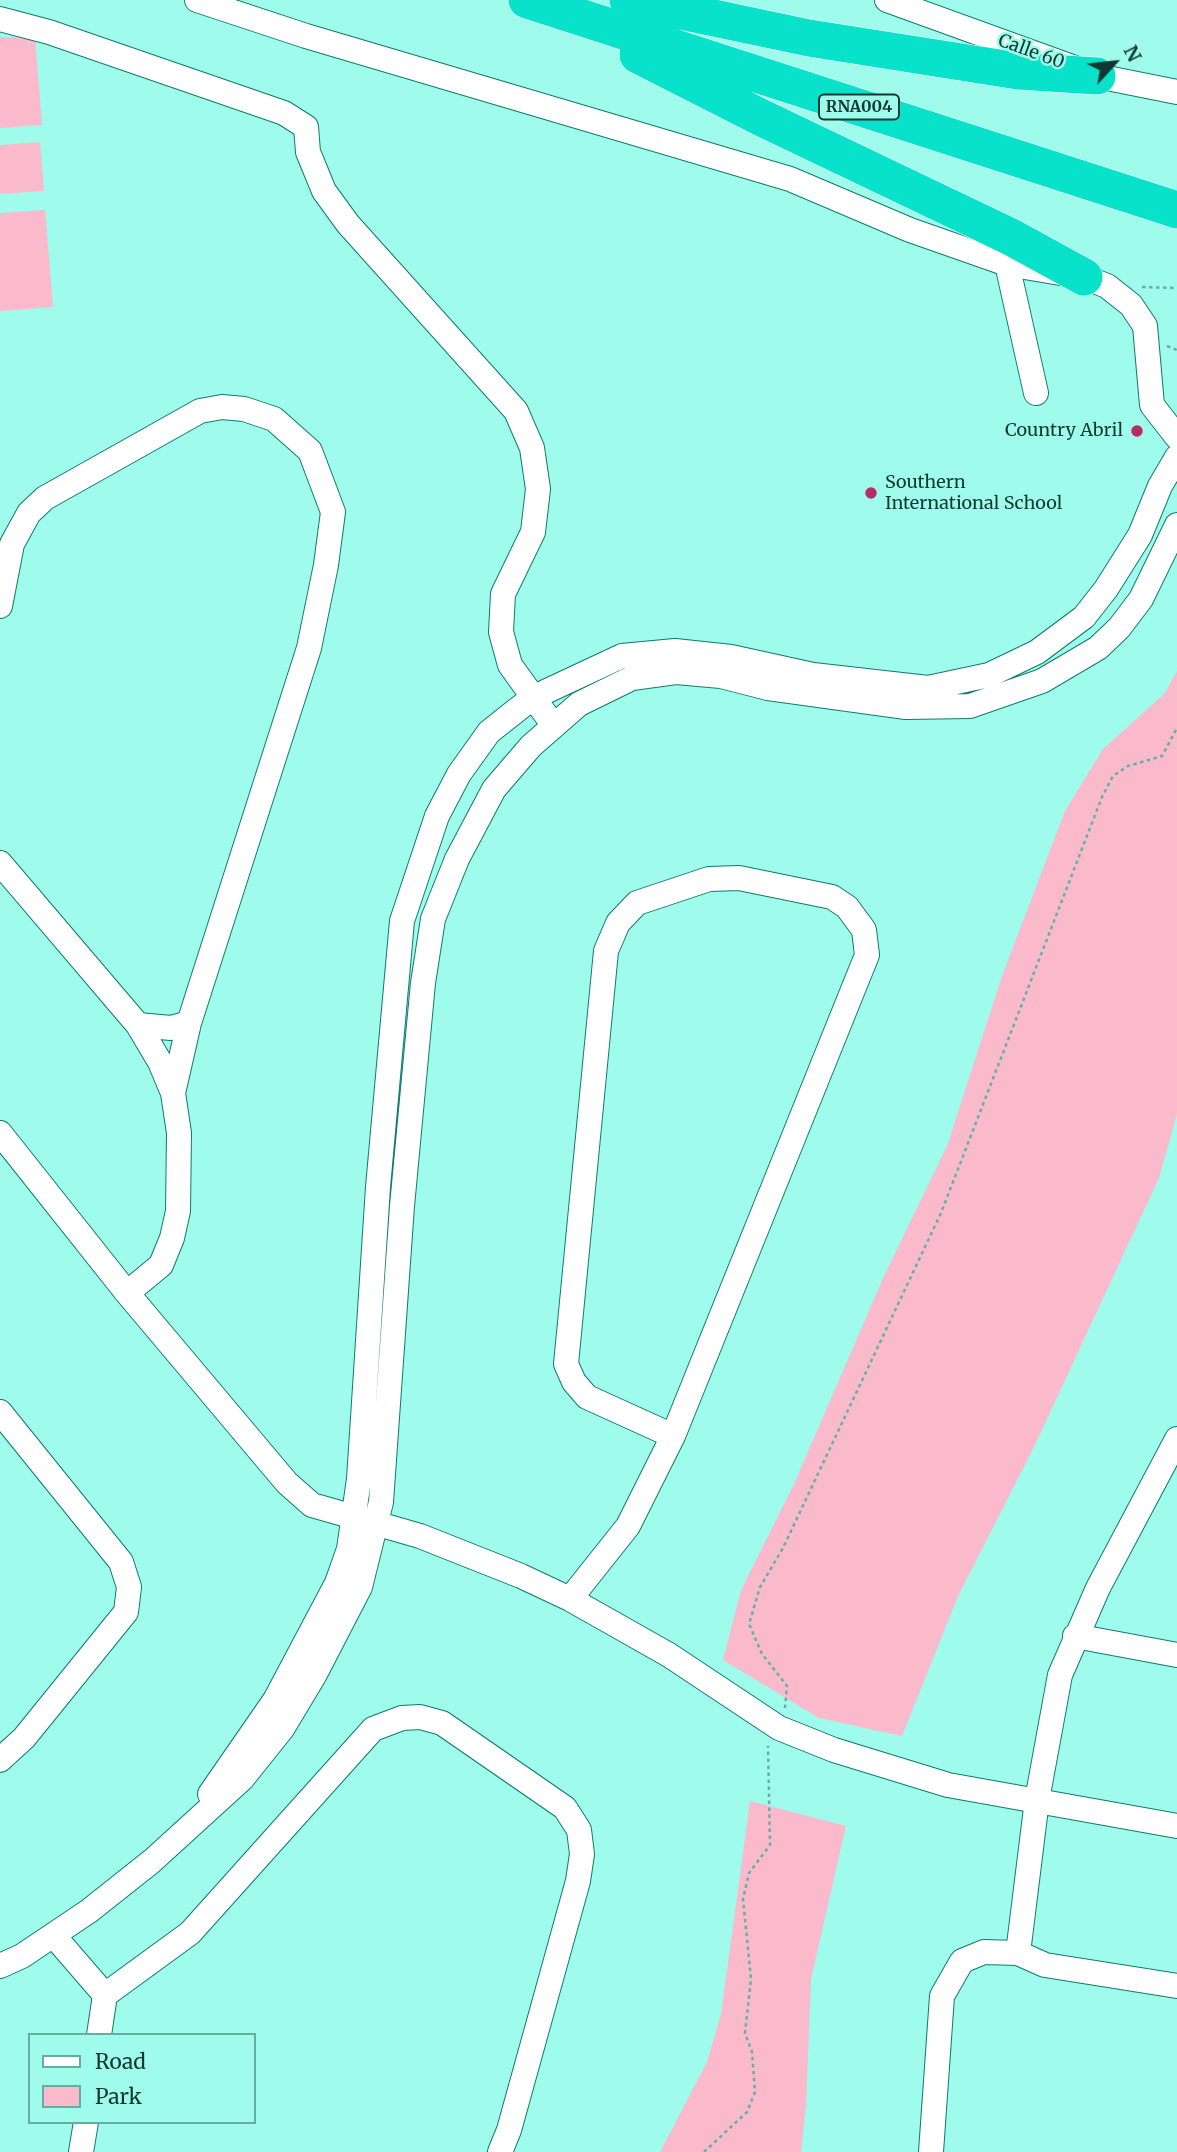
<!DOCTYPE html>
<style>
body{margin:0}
#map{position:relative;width:1177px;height:2152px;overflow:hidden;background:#9ffbeb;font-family:Merriweather,serif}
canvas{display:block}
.legend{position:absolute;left:28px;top:2033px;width:228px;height:91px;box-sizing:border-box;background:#9ffbeb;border:2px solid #66ada1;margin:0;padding:9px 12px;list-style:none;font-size:21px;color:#103832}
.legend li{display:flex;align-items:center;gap:14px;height:35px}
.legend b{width:35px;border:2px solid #66ada1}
.north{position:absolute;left:1079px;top:28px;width:70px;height:70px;-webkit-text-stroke:5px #9ffbeb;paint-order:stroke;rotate:63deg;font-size:19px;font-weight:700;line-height:28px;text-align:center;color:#103832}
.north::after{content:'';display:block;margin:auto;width:24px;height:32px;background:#103832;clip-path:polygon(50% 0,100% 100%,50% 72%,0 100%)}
</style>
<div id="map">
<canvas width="1177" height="2152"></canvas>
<ul class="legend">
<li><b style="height:9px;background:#fff"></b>Road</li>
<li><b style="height:19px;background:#fabacb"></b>Park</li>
</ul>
<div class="north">N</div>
</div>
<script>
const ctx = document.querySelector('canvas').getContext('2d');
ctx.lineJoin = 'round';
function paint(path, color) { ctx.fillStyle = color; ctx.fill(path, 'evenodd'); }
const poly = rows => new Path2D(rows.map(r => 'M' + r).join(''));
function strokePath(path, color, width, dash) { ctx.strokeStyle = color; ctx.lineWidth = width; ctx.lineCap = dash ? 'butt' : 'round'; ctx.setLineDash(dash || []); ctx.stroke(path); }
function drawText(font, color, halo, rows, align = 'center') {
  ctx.font = font + ' Merriweather,serif'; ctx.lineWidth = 5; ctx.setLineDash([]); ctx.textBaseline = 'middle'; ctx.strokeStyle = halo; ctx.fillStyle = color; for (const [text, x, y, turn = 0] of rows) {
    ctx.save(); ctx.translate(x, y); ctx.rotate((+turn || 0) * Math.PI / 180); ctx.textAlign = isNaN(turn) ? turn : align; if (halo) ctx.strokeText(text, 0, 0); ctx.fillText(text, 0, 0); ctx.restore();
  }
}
paint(poly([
 [0,37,35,38,42,125,0,128],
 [40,142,44,191,0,194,0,145],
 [45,210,53,307,0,311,0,213],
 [1177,671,1177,1114,1159,1178,1033,1449,958,1596,902,1736,819,1718,723,1660,741,1590,794,1484,884,1276,947,1146,1002,976,1065,811,1103,749,1165,693],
 [750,1801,846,1826,811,1979,806,2105,801,2152,660,2152,707,2062,721,2014]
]), '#fabacb');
const minor = poly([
 [197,0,306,36,790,179,910,230,1007,264,1084,277,1107,286,1131,305,1145,326,1152,405,1177,437],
 [887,0,1097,76,1177,92],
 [0,19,49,32,284,113,306,127,308,152,324,191,348,224,516,411,532,448,538,489,533,532,503,594,501,632,510,665,554,726],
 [1007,264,1036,393],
 [0,606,12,544,29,513,45,498,200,411,222,407,244,409,274,419,310,451,333,512,326,565,309,648,189,1023,173,1093],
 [0,863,138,1025,160,1062,173,1093,179,1133,178,1211,172,1238,161,1265,127,1293],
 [138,1025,171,1028,189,1023],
 [0,1133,127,1293,287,1483,312,1505,420,1536,521,1576,570,1599,669,1655,779,1728,834,1750,948,1785,1177,1826],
 [0,1412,121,1562,129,1587,126,1612,24,1738,0,1760],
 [570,1599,628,1526,673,1436,867,955,864,930,847,907,832,897,739,878,709,879,637,903,618,923,606,951,566,1364,574,1382,587,1397,673,1436],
 [1075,1636,1177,1655],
 [210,1794,275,1700,337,1583,349,1549,359,1479,378,1187,402,921,437,816,459,774,489,732,532,698,622,656,675,651,731,657,813,675,928,688,989,675,1037,652,1084,617,1106,589,1140,535,1160,486,1177,457],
 [54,1936,105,1995,190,1933,373,1729,402,1718,420,1717,442,1723,565,1808,579,1830,582,1854,578,1881,509,2130,500,2152],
 [1018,1953,1037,1800,1060,1675,1098,1588,1177,1439],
 [0,1966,22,1956,89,1911,152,1861,242,1779,282,1729,315,1674,360,1587,381,1502,402,1206,423,983,433,919,457,859,494,789,531,746,579,704,632,678,676,672,721,676,768,688,906,707,970,706,1042,681,1098,648,1119,628,1141,599,1177,525],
 [99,2035,105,1995],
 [81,2152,86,2122],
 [931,2152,942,1996,962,1961,984,1952,1018,1953,1045,1965,1177,1986]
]);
const highway = poly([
 [527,0,1177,210],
 [628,0,809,38,1018,71,1097,76],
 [638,55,760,117,1011,237,1084,277]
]);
strokePath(minor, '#0e7b6e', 26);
strokePath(highway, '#fff', 38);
strokePath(poly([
 [1142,287,1177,288],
 [1167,346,1177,350],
 [785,1708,787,1686,762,1654,749,1624,760,1587,783,1548,941,1213,1102,797,1113,776,1128,766,1162,756,1177,728],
 [704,2152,747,2112,755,2092,752,2052,745,2033,751,1979,743,1899,749,1873,770,1845,768,1746]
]), '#68afa3', 2.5, [3.5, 3.5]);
strokePath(minor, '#fff', 24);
strokePath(highway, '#08e2ca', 37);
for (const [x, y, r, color] of [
 [1137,431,7,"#b82c64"],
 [871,493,7,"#b82c64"]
]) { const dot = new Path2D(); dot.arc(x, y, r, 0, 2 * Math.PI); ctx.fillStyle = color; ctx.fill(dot); strokePath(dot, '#9ffbeb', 2.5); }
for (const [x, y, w] of [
 [859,107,80]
]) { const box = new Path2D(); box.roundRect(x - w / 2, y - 12.5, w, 25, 5); ctx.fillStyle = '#9ffbeb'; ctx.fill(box); strokePath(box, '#103832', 2); }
drawText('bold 16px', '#103832', null, [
 ["RNA004",859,107]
]);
drawText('18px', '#103832', '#9ffbeb', [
 ["Calle 60",1031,52,20]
]);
drawText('18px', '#103832', '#9ffbeb', [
 ["Country Abril",1123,431],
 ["Southern",885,483,"left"],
 ["International School",885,504,"left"]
], 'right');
</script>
